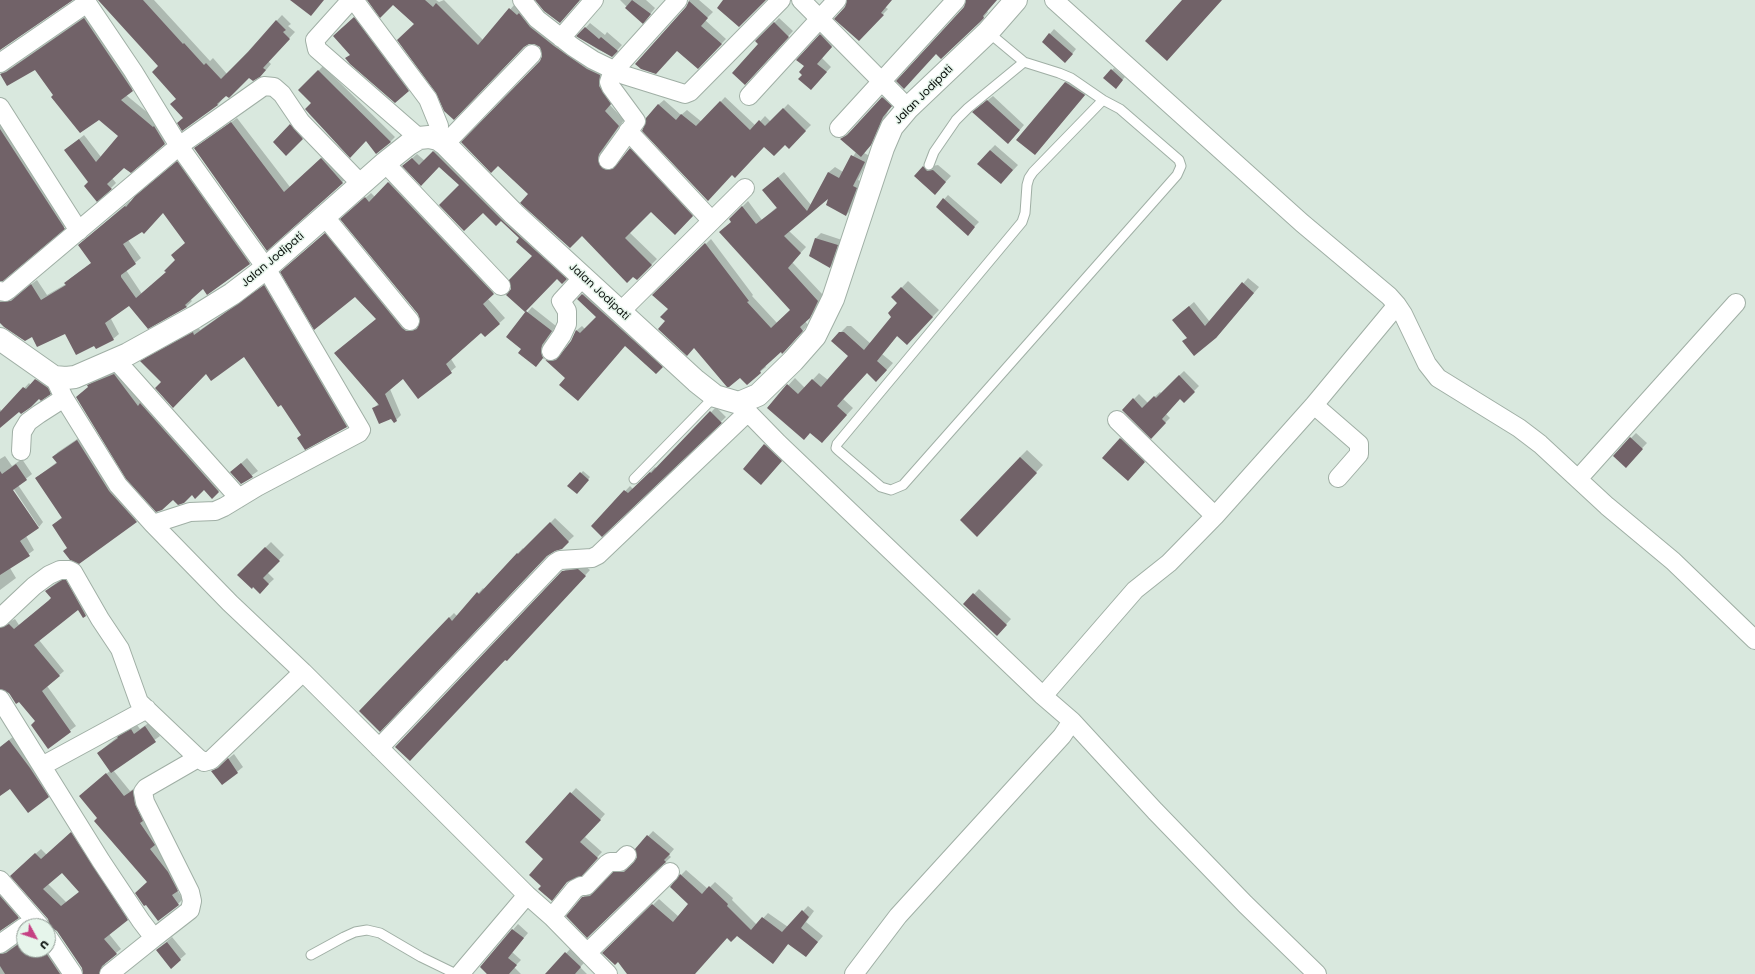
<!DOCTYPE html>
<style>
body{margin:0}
#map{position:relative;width:1755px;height:974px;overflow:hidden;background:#d9e8de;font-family:Poppins,sans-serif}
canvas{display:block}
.north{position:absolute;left:16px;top:918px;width:40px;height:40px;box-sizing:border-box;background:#e6f5eb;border:1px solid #8f9a93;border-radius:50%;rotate:130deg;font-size:11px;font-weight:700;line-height:16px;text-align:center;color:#0c110e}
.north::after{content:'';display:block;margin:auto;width:14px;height:18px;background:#c54083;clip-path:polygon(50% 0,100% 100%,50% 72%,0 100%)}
</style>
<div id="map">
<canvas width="1755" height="974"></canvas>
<div class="north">U</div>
</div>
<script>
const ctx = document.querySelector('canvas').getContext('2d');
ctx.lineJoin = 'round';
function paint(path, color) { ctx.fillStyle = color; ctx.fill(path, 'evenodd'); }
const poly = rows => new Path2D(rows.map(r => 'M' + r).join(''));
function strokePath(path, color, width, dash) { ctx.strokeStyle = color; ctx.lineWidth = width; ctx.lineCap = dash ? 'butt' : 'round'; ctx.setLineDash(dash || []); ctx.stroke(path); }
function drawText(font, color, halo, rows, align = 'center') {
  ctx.font = font + ' Poppins,sans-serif'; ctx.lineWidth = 3; ctx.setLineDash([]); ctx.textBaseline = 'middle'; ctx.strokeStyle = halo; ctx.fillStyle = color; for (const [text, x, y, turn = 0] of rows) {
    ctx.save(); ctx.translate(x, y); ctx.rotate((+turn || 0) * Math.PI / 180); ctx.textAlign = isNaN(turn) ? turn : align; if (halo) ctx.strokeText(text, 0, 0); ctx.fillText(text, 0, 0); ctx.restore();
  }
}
paint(poly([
 [100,0,154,0,210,61,213,58,227,74,282,15,291,24,288,26,295,32,268,61,271,64,266,70,249,77,223,98,218,105,184,117,177,98,159,66],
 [370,0,436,0,439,2,444,0,483,40,515,4,605,70,615,98,610,105,624,120,605,147,602,153,612,165,618,165,635,144,698,210,675,234,651,211,629,232,657,259,637,279,530,194,540,62,543,57,540,45,529,43,524,46,454,118,415,24,393,3],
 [620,0,646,0,655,8,648,17,627,7],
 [689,0,699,0,713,12,705,20,726,39,698,68,687,8],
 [848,0,891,0,885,7,888,9,859,39,836,19,848,3],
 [967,0,996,0,987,11,988,12,984,17,941,58,936,53,965,8],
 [361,12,415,84,408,90,341,29],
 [90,13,137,85,126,95,159,122,170,138,131,172,124,166,112,178,116,183,111,188,89,182,65,150,84,135,101,157,120,136,99,118,54,95,35,68,8,85,1,73,6,69,12,67],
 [779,18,793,31,750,78,759,44,756,41],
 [590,23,605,35,607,32,622,45,612,56,599,50,578,36],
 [1054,29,1076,49,1069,58,1043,42],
 [826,30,837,41,822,58,831,67,811,89,803,75,805,66,821,35],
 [323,66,395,137,390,142,366,140,350,156,310,115,306,109,313,103,300,90],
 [1114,68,1125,77,1118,85,1104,78],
 [1073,75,1092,87,1035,154,1065,83],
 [888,92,896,101,888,111,876,139,864,153,870,156,858,180,862,182,851,210,846,215,830,196,789,231,806,247,792,262,823,295,815,312,805,321,808,325,789,346,781,350,765,365,766,367,760,372,740,376,694,346,666,321,669,309,654,295,711,239,753,295,752,296,777,323,791,310,730,219,748,201,762,220,777,207,769,185,784,172,811,205,829,172,835,167,843,172,856,152,841,139,852,131],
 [993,96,1024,125,1013,138,979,107],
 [725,97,756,126,765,116,771,122,788,104,811,125,789,147,785,143,764,146,735,176,658,105,664,100,681,115,687,110,702,122],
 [0,113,69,223,0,280],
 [237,118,290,187,327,153,348,177,267,249,195,149],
 [296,120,307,133,286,154,274,142],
 [995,145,1018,165,1006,178,990,150],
 [438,147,571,274,562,283,533,256,520,238,439,166,403,166,417,154,425,161],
 [183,157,255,258,250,263,208,293,203,288,190,299,192,301,187,306,148,328,129,304,110,317,119,334,113,339,96,348,94,345,66,332,33,335,0,321,0,295,14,297,37,280,47,295,66,284,71,278,92,263,85,240,130,201,131,202],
 [163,212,186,242,177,260,167,272,142,294,126,270,141,258,128,240,142,231],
 [929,161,932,166,938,165,951,176,940,188,915,176],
 [394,177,498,288,487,298,505,318,485,336,482,331,451,359,456,367,418,398,403,377,390,389,401,415,396,420,374,408,379,403,335,353,377,319,356,296,287,267,330,229,411,326,421,325,421,320,419,314,347,214,371,193,375,197],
 [948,195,979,222,971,230,937,207],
 [821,233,842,240,835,262,830,267,810,256,816,238],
 [1248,278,1259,287,1216,338,1188,338,1173,320,1194,302,1210,322],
 [270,281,352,421,347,427,302,435,282,403,244,355,206,373,142,362,147,356,199,328,200,330],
 [908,281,939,310,913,337,898,335,882,354,893,363,883,374,867,372,843,399,853,408,828,435,811,432,768,407,795,378,805,388,819,373,828,380,849,356,840,333,847,326,851,326,871,344,893,317,899,303,893,297],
 [588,289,667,362,656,373,626,345,567,378,543,357,541,361,507,336,532,307,556,326,547,339,545,345,551,355,561,356,572,341,577,330,582,326,585,329,597,317,579,299],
 [119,369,224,486,212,497,204,489,77,397,89,387,88,386,93,381],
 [1184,371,1199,386,1184,401,1180,398,1166,414,1170,418,1151,437,1123,410,1139,394,1148,403,1160,392,1161,393],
 [41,375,55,388,50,393,39,397,19,411,0,427,0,409,2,412,29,383,31,385],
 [716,407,726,417,602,536,592,526,630,486,633,489,655,467,657,469],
 [1126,433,1149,456,1133,474,1104,458],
 [1636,433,1647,443,1630,461,1631,438],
 [83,435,141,516,79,562,53,525,62,517,36,478,57,462,53,457,58,452],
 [770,440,786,456,766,479,744,469],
 [1027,450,1043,465,984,528,1020,457],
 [5,456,12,466,22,459,32,474,18,485,43,522,39,527,11,485,26,536,34,550,10,568,16,578,0,590,0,459],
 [247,458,258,471,241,483,237,467],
 [583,471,590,477,577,493,569,486],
 [555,518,574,536,561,548,555,550,547,555,380,730,449,618,454,613,457,616,483,588,484,589,518,553,523,548,524,550],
 [271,542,284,555,267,572,274,579,260,592,238,575],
 [584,565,590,570,512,655,396,747,568,567],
 [71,576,91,610,86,615,78,609,39,640,64,671,47,686,76,726,48,747,36,721,19,700,0,688,0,627,15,619,19,625,52,598,46,591,52,586,61,579],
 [979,589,1011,619,997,634,965,604],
 [150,722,160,736,113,770,130,791,138,786,159,840,155,844,173,867,182,885,177,890,183,899,178,904,148,882,98,818,85,792,111,770,98,753,123,732,137,725,140,729],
 [14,736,53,791,48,796,10,787,0,795,0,747],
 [234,754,243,767,222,784,213,771],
 [576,788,605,814,585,837,602,852,581,875,544,859,526,842],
 [76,828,132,914,109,934,121,949,106,961,104,968,98,974,90,974,83,968,16,871,41,849,47,855],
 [62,871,80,891,66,902,48,884],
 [653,831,674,849,669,855,671,857,587,937,582,898,588,893,597,891,620,868,630,867,638,857,636,849],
 [686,870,708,889,715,882,733,898,732,900,757,925,768,913,788,927,808,906,814,911,806,922,823,936,806,956,789,943,773,962,737,935,728,937,694,974,628,974,618,961,604,953,659,899,679,917,690,903,681,875],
 [0,885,24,912,0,930],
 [518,924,528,933,512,952,521,960,514,967,521,974,486,974,487,973,481,967],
 [172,937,186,954,171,967,157,950],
 [24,939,24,950,48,950,69,974,0,974,0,947,12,948],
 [571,948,586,961,580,967,587,974,547,974]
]), '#0003');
paint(poly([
 [0,0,73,0,0,50],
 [98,0,143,0,183,44,184,43,204,65,206,63,221,79,248,52,276,20,286,30,283,32,290,39,263,68,266,70,260,77,253,81,249,78,229,98,226,96,217,104,218,105,182,131,177,123,183,118,170,104,176,99,152,72,158,66],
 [290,0,324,0,311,16],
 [367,0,425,0,433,7,436,3,478,45,509,8,517,15,519,13,530,27,554,46,587,69,600,75,599,86,611,104,605,111,619,126,599,154,598,159,602,168,607,170,613,169,630,148,693,216,675,235,651,212,625,238,652,265,637,280,633,277,627,283,582,236,570,248,520,203,528,194,498,166,491,173,461,142,540,61,542,56,540,47,534,44,529,44,524,47,454,120,444,111,436,93,397,40,414,24,393,5,380,18],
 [535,0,580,0,560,23,544,11],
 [632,0,651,14,643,24,625,8],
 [723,0,766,0,739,27,717,8],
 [847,0,892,0,881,13,884,15,859,41,834,19,845,7],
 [966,0,997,0,983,16,984,18,979,23,941,59,936,54,904,89,896,81,964,7],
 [1182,0,1222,0,1167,61,1145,41],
 [689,1,708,18,701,26,722,44,698,69,677,51,656,74,641,69,635,64,686,7],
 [354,17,409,91,395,103,350,64,345,58,350,55,333,36],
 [84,18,133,91,121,100,153,127,154,126,165,144,131,173,124,168,107,184,112,189,97,202,84,186,88,182,64,150,79,139,96,162,118,136,99,120,80,133,51,97,53,95,35,70,7,86,0,74,6,72],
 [774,22,789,37,745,85,732,73,758,44,755,41],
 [585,27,599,39,601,37,618,51,612,57,579,38,576,36],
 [1049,33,1073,54,1065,63,1042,42],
 [820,34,832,47,817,64,827,72,811,90,798,79,802,75,799,72,804,66,796,60],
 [1111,69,1123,80,1116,89,1103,78],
 [318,70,337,89,391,142,376,154,366,141,350,158,305,109,311,103,298,90],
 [1065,82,1085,95,1035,155,1016,140],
 [882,97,892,106,883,117,871,145,861,157,840,139,847,135],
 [987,100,1020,130,1008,144,972,112],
 [720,101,750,130,759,120,765,126,783,108,806,131,789,149,785,145,774,156,764,147,735,178,732,175,708,201,642,131,646,121,646,118,658,104,676,120,681,114,696,126],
 [231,122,284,192,321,158,343,183,267,251,194,148],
 [290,124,303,139,286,156,273,142],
 [0,129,65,229,3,281,0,281],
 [990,150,1013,170,1001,184,977,164],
 [433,151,505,223,567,279,562,284,557,279,525,312,506,295,511,289,509,280,532,256,516,242,519,238,501,221,496,226,483,213,464,231,439,205,459,185,439,167,421,186,402,166,412,158,419,165],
 [851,155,865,162,853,186,857,188,846,216,826,205,828,199,784,236,801,253,788,268,818,301,810,318,800,327,803,331,784,352,782,354,781,352,760,371,761,373,747,385,740,378,729,387,727,387,694,348,687,356,658,329,665,321,660,317,668,309,652,295,705,243,749,301,747,302,771,328,790,310,719,232,731,222,729,219,742,206,756,224,777,208,762,190,778,177,807,211,828,172,839,178],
 [177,161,250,264,207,295,203,289,185,305,187,307,148,329,129,306,105,323,114,340,96,349,94,346,76,355,65,334,37,347,32,337,25,341,4,327,0,323,0,302,11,301,31,284,41,300,66,285,64,283,91,263,78,245,125,206,126,207,135,196],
 [163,213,185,243,171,255,175,260,164,271,166,272,136,298,121,277,121,275,136,264,123,244,142,232,144,234],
 [923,166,927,171,933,170,946,182,935,195,914,176],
 [388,182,494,294,483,304,500,324,485,337,481,333,446,364,452,373,418,399,403,379,385,394,397,421,394,423,391,419,379,424,372,408,379,405,334,353,376,319,355,297,314,330,280,272,325,233,402,328,406,331,411,331,417,329,420,320,418,314,340,219,365,197,369,202],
 [943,198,975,227,968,236,936,207],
 [815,238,838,245,830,268,809,256],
 [1242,282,1254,293,1216,338,1194,356,1182,341,1187,338,1172,320,1189,306,1205,326],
 [264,285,347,427,305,450,297,438,301,435,281,405,278,407,244,357,211,381,206,374,173,408,155,388,161,382,140,361,193,332,194,335],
 [901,287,933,317,907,345,897,336,877,361,887,370,876,382,867,373,845,397,837,406,847,415,822,443,810,433,804,440,767,408,787,384,798,394,812,379,821,387,848,356,831,341,839,332,844,332,864,350,891,317,888,313,897,303,891,297],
 [582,294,663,367,656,374,625,346,578,401,559,385,565,378,543,358,536,367,518,353,521,349,506,337,526,311,552,331,542,345,541,351,542,356,545,360,551,361,556,360,571,341,576,330,580,333,596,317,577,299],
 [114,374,138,406,140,403,219,492,212,499,204,490,195,499,192,495,184,503,178,505,173,500,162,510,156,512,126,479,76,397,88,387,87,385],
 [1179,375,1195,392,1184,403,1180,399,1162,419,1166,423,1151,439,1122,410,1133,398,1142,408,1154,396,1156,398],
 [35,379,48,388,51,394,41,401,39,399,31,407,21,414,19,412,0,428,0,412,23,387,26,389],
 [710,411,722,423,602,537,591,526,624,490,628,493,650,472,651,473],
 [1630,437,1643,449,1626,468,1613,456],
 [1120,438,1145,462,1128,481,1102,458],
 [77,440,109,491,137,522,79,564,70,560,63,551,67,548,52,525,62,518,35,478,57,463,52,457],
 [764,444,782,461,761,485,743,469],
 [1020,457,1037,473,977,537,960,520],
 [241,463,253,477,241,484,230,472],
 [16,464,27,480,13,490,39,528,20,541,30,556,0,575,0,471,2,474],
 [580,472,589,480,577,494,567,486],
 [550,522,569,542,562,549,555,551,547,556,380,732,359,711,449,617,452,621,477,592,479,594,517,553,518,554],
 [265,547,280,561,263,578,269,584,260,594,253,587,252,589,237,575],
 [578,569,586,576,507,661,505,660,410,761,395,747,562,571],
 [62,580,66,580,86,616,83,618,78,610,34,645,60,676,42,691,71,732,48,749,31,725,35,721,19,702,16,704,9,693,0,689,0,628,9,624,14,629,48,601,51,598,45,591],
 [973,593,1007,625,997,636,963,604],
 [145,726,156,742,111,773,97,753,118,738,117,737,131,729,134,734],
 [9,740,30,768,49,797,28,813,10,789,0,796,0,747],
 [228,758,238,773,222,785,211,771,218,768],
 [106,773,124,796,133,790,135,804,143,821,140,823,155,845,150,849,168,872,178,891,172,895,179,905,158,921,146,905,144,906,135,893,147,882,94,821,97,818,79,796],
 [570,792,601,820,580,842,598,858,582,876,567,882,552,901,538,889,541,886,529,875,543,859,525,842],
 [71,832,128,920,104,939,117,954,102,966,99,974,83,974,82,968,57,931,50,927,48,919,10,876,35,853,41,859],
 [62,873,79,892,61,906,43,889],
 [647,835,670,854,664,860,666,862,654,873,587,938,566,916,582,897,590,896,613,872,624,872,634,862,637,857,635,849],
 [680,874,702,894,709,886,728,904,727,906,751,930,762,917,782,932,802,910,809,917,801,928,818,942,806,957,788,944,773,964,737,936,731,942,727,938,695,974,627,974,618,962,615,965,602,953,652,904,673,922,688,904,670,887],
 [0,896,19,918,0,931],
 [512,929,524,938,508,958,517,965,509,974,487,974,480,967],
 [24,940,24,950,44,950,60,974,5,974,0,966,0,954,6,953],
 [167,942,181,960,171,969,156,950],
 [565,952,581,967,575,974,545,974]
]), '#716268');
const service = poly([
 [988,32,1024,62,1059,73,1071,78,1103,100,1120,109,1179,160,1181,166,1177,175,903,485,891,490,881,487,838,450,836,448,837,444,1022,222,1025,213,1027,185,1029,178,1033,172,1103,100],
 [929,165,934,152,956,120,968,108,1024,62],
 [634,479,715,396],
 [311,955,344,937,355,932,367,930,380,933,421,957,456,974]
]);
const minor = poly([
 [85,0,133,71,179,146,266,268,361,430,359,433,257,487,224,507,215,511,190,512,153,524],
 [351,0,315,40,317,49,419,138],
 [354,0,428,99,439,126,438,139],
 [522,0,537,19,573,47,593,60,624,75,685,94,690,92,781,0],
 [801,0,908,108],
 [1054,0,1302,223,1389,296,1397,305,1403,314,1427,364,1438,378,1519,428,1540,444,1607,506,1673,561,1755,640],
 [561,38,594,0],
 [0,63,87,3],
 [749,96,837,0],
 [0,107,79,231],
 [839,128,956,0],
 [628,131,711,220],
 [445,144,532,54],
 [608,160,636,121,611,87,609,82,612,73,678,0],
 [385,163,501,286],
 [325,217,410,321],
 [0,291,5,292,8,290,179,146,264,86,274,87,282,94,301,122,361,184],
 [620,312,745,188],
 [551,351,562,335,567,324,567,311,561,301,584,276],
 [115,359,239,498],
 [54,377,64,398,118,485,153,524,230,603,303,672,527,895,552,917,608,974],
 [739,403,778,443,1043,696,1072,721,1062,736,898,916,854,974],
 [1314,405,1359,444,1359,454,1338,478],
 [1117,420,1215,516],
 [21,451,22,432,28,422,39,414,64,398],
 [1578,479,1736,303],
 [0,618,34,586,49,575,60,570,69,570,73,572,100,619,120,649,139,702,198,758,204,762,211,760,303,672],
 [1043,696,1135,590,1169,563,1215,516,1314,405,1397,305],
 [0,699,101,861,141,921,154,938,109,974],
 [1072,721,1155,811,1245,904,1317,974],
 [379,748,555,563,560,560,592,558,598,555,747,413],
 [42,766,147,709],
 [0,880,40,926],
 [552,917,575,889,581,886,586,886,607,864,610,862,620,862,627,855],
 [48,937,73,974],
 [154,938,190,910,192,901,190,892,145,802,143,792,146,788,198,758],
 [0,944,24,927],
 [587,953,670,872],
 [460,974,527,895]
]);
const tertiary = poly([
 [0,339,54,377,66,378,75,377,128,354,195,317,232,294,266,268,385,163,409,144,419,138,429,137,438,139,445,144,514,214,696,381,715,396,739,403,758,395,793,361,815,336,833,299,883,148,892,127,908,108,988,32,1016,0]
]);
strokePath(service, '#a0afa5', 11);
strokePath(minor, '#a0afa5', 20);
strokePath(tertiary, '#a0afa5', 24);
strokePath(service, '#fff', 9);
strokePath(minor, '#fff', 18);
strokePath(tertiary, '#fff', 22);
drawText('11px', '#0c110e', '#e6f5eb', [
 ["Jalan Jodipati",924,95,-45],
 ["Jalan Jodipati",273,260,-40],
 ["Jalan Jodipati",599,292,43]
]);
</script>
